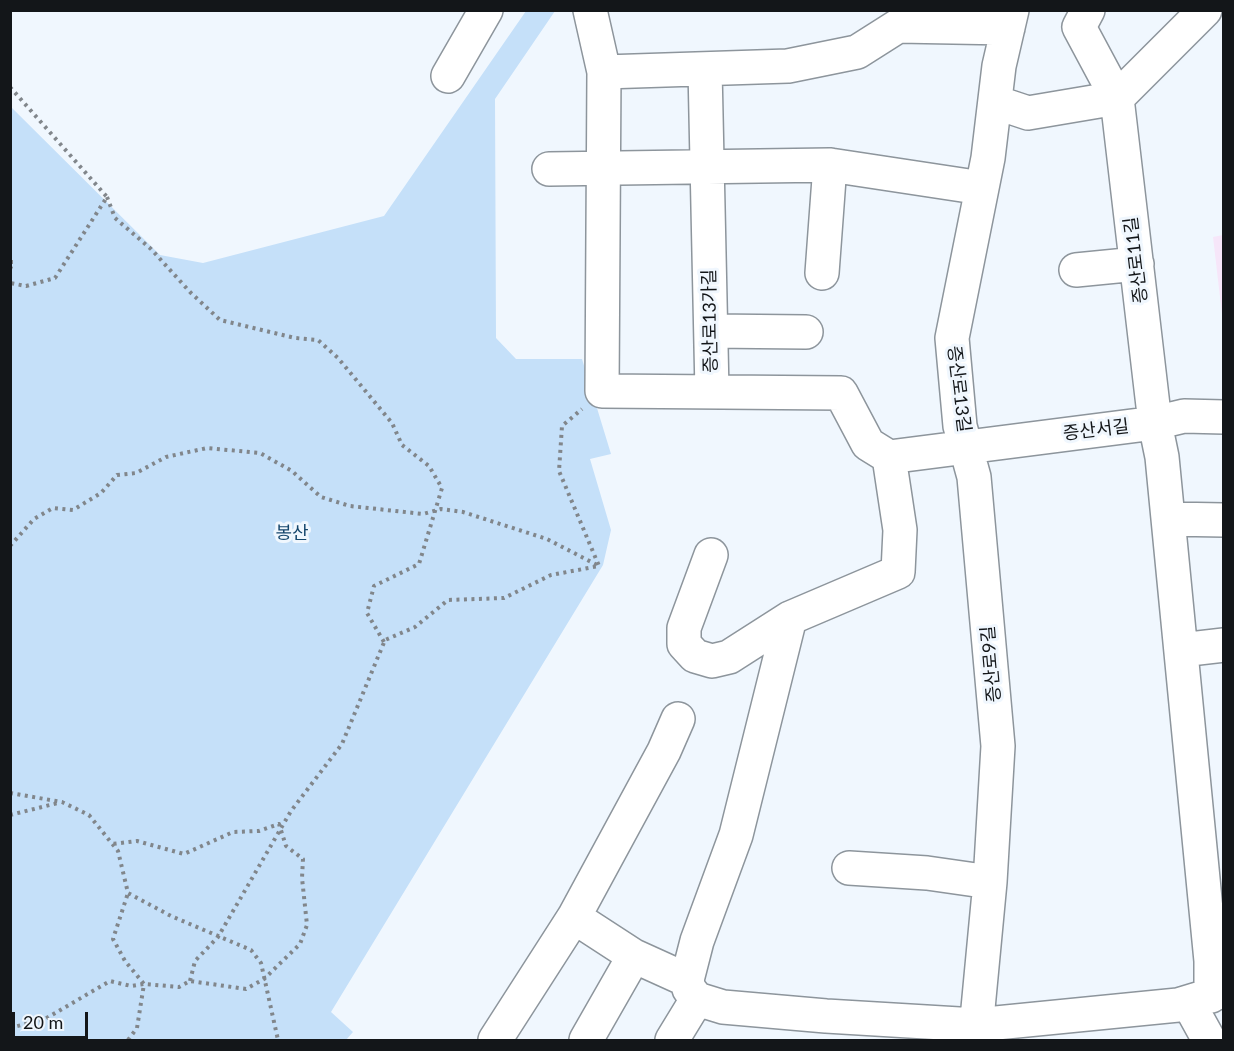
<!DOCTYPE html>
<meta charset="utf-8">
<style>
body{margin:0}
#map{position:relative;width:1234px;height:1051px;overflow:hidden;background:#f0f7fe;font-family:Lato,sans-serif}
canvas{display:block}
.frame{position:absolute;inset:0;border:12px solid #131619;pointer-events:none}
.scale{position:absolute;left:12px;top:1012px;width:76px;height:27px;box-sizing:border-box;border:3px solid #131619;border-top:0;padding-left:8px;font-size:18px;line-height:21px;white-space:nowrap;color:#131619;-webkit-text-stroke:4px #f0f7fe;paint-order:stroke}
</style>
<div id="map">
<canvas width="1234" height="1051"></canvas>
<div class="frame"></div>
<div class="scale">20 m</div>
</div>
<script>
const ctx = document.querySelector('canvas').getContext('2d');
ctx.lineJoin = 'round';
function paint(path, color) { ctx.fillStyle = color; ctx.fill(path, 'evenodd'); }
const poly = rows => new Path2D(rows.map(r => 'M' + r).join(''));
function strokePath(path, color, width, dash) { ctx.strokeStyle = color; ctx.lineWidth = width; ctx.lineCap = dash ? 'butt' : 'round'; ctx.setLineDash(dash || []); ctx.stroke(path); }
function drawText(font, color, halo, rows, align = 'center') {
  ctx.font = font + ' Lato,"Noto Sans KR",sans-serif'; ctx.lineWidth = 6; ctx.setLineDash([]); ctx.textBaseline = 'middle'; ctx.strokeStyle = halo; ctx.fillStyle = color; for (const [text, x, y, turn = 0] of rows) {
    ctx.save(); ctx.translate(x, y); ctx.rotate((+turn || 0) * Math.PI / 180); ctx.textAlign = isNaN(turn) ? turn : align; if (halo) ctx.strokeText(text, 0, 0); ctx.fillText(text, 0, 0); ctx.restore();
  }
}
paint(poly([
 [1223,235,1224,235,1223,323,1213,237]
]), '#f6e6f9');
paint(poly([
 [526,11,555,11,495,99,496,338,516,359,582,359,611,454,590,459,611,530,603,565,331,1012,353,1032,346,1040,11,1040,10,106,160,255,203,263,384,216]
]), '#c5e0f9');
const minor = poly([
 [590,10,604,72,602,391,841,393,868,444,889,457,1155,423,1184,416,1224,417],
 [1088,10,1079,27,1117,98,1155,423,1162,457,1211,961,1211,996],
 [705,69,712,392],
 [604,72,788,66,857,52,898,26,1008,28],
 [448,76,486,10],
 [995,102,1028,113,1117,98,1205,10],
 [549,169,830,165,982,188],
 [1076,270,1137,264],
 [822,273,830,165],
 [711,331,806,332],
 [1168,519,1224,520],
 [711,555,684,628,684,644,695,656,712,661,729,657,790,618,898,572,900,530,889,457],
 [790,618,736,835,697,941,687,980,689,989,697,999,723,1007,826,1016,976,1025,1178,1005,1224,991],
 [1181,650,1224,645],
 [849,868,927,873,990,882],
 [574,917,634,956,687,980],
 [1188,1002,1209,1040],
 [495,1040,574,917,664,751,678,719],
 [586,1040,634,956],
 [672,1040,697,999],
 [975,1040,990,882,998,746,974,477,960,426,952,338,988,158,999,66,1012,10]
]);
strokePath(minor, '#8d959c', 36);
strokePath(poly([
 [10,87,107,197,55,278,26,286,10,283],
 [107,197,115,218,151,249,190,292,220,320,295,338,318,340,338,358,392,423,402,445,429,466,442,488,419,564,374,586,367,613,384,642],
 [10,262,13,262,10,269],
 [10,546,34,519,53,508,73,510,101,493,117,475,136,473,166,457,207,448,260,453,292,471,321,497,350,506,423,514,441,509,463,512,547,539,599,566],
 [10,793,62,802,89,815,118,851,128,893,171,916,251,950,261,963,278,1040],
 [10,815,58,803],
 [190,981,195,961,218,937,291,811,342,744,385,640,415,627,448,600,504,598,551,575,599,566,559,471,562,426,582,409],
 [10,1028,45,1019,110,981,131,986,144,984,179,987,190,981,246,989,264,979,300,944,307,925,302,878,303,859,286,846,279,824,259,831,233,832,184,854,137,841,112,844],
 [128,1040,137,1028,144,984,125,961,113,939,128,893]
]), '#81868b', 4, [3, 4.5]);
strokePath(minor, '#fff', 33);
drawText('18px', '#131619', '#f0f7fe', [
 ["증산로11길",1136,260,-97],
 ["증산로13가길",710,321,-91],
 ["증산로13길",959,389,83],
 ["증산서길",1096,430,-7],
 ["증산로9길",991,664,-95]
]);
drawText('18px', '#14466c', '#f0f7fe', [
 ["봉산",292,533]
]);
</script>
